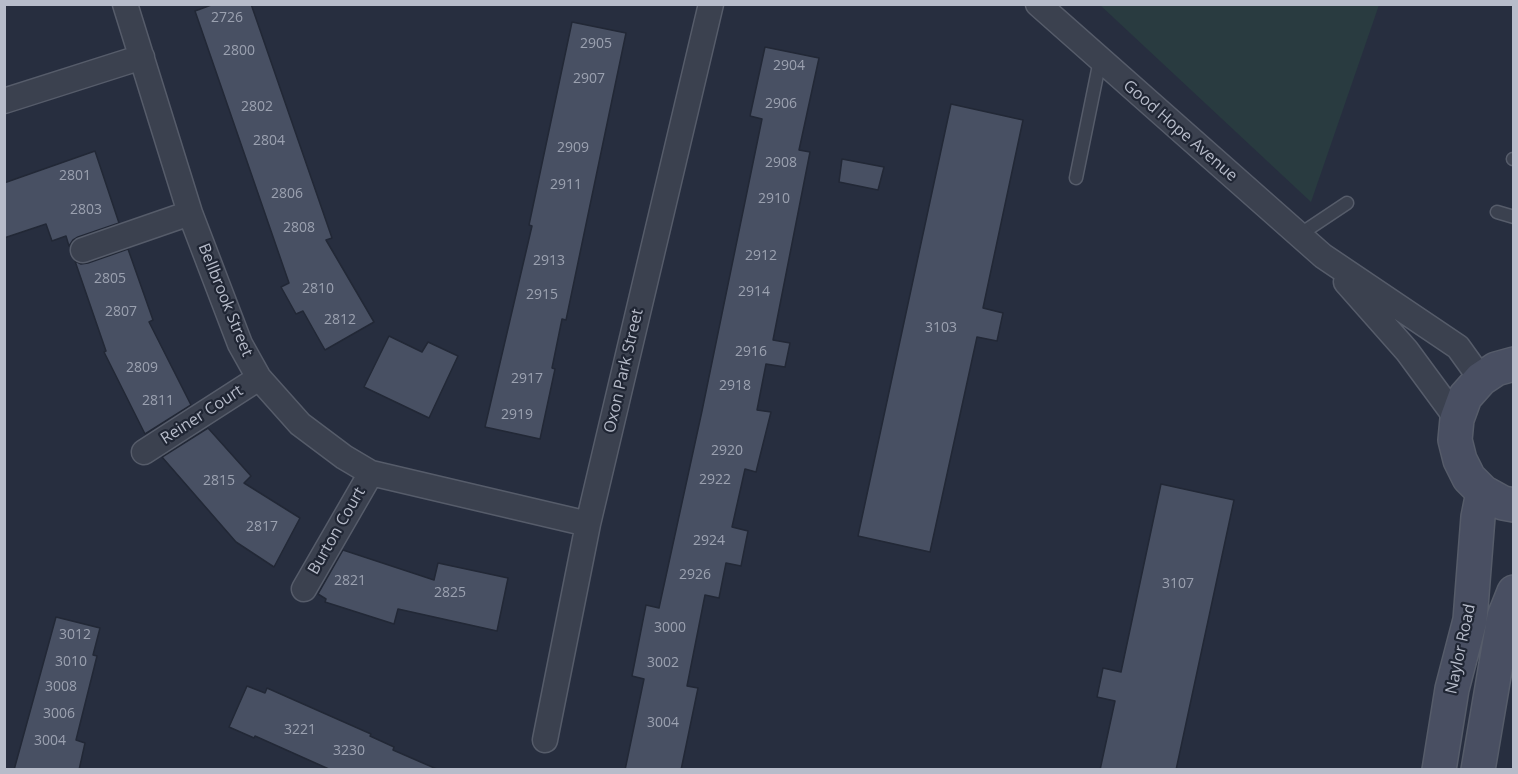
<!DOCTYPE html>
<style>
body{margin:0}
#map{position:relative;width:1518px;height:774px;overflow:hidden;background:#272e3f;font-family:"Open Sans",sans-serif}
canvas{display:block}
.frame{position:absolute;inset:0;border:6px solid #b7bcca;pointer-events:none}
</style>
<div id="map">
<canvas width="1518" height="774"></canvas>
<div class="frame"></div>
</div>
<script>
const ctx = document.querySelector('canvas').getContext('2d');
ctx.lineJoin = 'round';
function paint(path, color) { ctx.fillStyle = color; ctx.fill(path, 'evenodd'); }
const poly = rows => new Path2D(rows.map(r => 'M' + r).join(''));
function strokePath(path, color, width, dash) { ctx.strokeStyle = color; ctx.lineWidth = width; ctx.lineCap = dash ? 'butt' : 'round'; ctx.setLineDash(dash || []); ctx.stroke(path); }
function drawText(font, color, halo, rows, align = 'center') {
  ctx.font = font + ' "Open Sans",sans-serif'; ctx.lineWidth = 4.5; ctx.setLineDash([]); ctx.textBaseline = 'middle'; ctx.strokeStyle = halo; ctx.fillStyle = color; for (const [text, x, y, turn = 0] of rows) {
    ctx.save(); ctx.translate(x, y); ctx.rotate((+turn || 0) * Math.PI / 180); ctx.textAlign = isNaN(turn) ? turn : align; if (halo) ctx.strokeText(text, 0, 0); ctx.fillText(text, 0, 0); ctx.restore();
  }
}
paint(poly([
 [1100,5,1379,5,1311,202]
]), '#293b40');
const building = poly([
 [214,4,251,4,332,238,326,240,374,322,325,350,303,311,296,314,281,287,289,283,195,11,214,4],
 [572,22,626,33,566,320,562,319,552,368,555,369,540,439,485,427,532,226,529,225,572,22],
 [765,47,819,58,799,150,810,152,773,340,790,343,785,367,766,364,757,410,771,412,756,472,745,469,732,527,748,531,741,566,726,563,719,598,705,595,687,686,698,688,681,770,625,770,644,679,632,676,646,605,659,608,702,411,762,119,750,116,765,47],
 [951,104,1023,120,983,308,1003,313,997,341,977,337,930,552,858,536,951,104],
 [95,151,119,223,78,237,73,240,69,246,66,236,52,241,46,224,4,238,4,183,95,151],
 [842,159,884,167,878,190,839,182,842,159],
 [128,249,153,320,149,322,191,405,145,434,104,352,106,351,75,261,81,264,88,263,128,249],
 [389,336,422,352,428,342,458,356,429,418,364,387,389,336],
 [208,428,251,476,244,483,300,518,274,567,236,542,162,457,208,428],
 [1161,484,1234,500,1176,770,1100,770,1115,701,1097,697,1103,668,1121,672,1161,484],
 [343,550,434,580,438,563,508,578,497,631,398,609,394,624,325,602,326,599,318,594,343,550],
 [56,617,100,628,93,655,97,656,76,740,85,743,79,770,14,770,56,617],
 [247,686,265,693,267,688,371,734,370,736,394,747,393,750,439,770,331,770,255,736,254,738,229,727,247,686]
]);
paint(building, '#485063');
strokePath(building, '#222836', 1.5);
const lane = poly([
 [1513,159,1514,159],
 [1076,178,1100,60],
 [1497,212,1514,217],
 [1299,235,1347,203]
]);
const street = poly([
 [125,4,190,213,240,344,259,378,300,424,344,457,371,473,588,524],
 [1038,4,1323,256,1458,347,1481,379],
 [4,101,142,57],
 [83,250,190,213],
 [1346,282,1407,351,1457,419],
 [144,452,259,378],
 [304,589,371,473],
 [545,740,588,524,711,4]
]);
const secondary = poly([
 [1514,364,1496,369,1481,379,1465,397,1457,419,1455,440,1460,460,1469,478,1483,492,1503,503,1514,505],
 [1439,770,1452,689,1470,620,1478,517,1483,492],
 [1478,770,1504,617,1514,592]
]);
strokePath(lane, '#565c6a', 15);
strokePath(street, '#565c6a', 27);
strokePath(secondary, '#565c6a', 36);
strokePath(lane, '#3b414f', 12);
strokePath(street, '#3b414f', 24);
strokePath(secondary, '#494f62', 33);
drawText('14px', '#9ba1b0', null, [
 ["2726",227,18],
 ["2905",596,44],
 ["2800",239,51],
 ["2904",789,66],
 ["2907",589,79],
 ["2906",781,104],
 ["2802",257,107],
 ["2804",269,141],
 ["2909",573,148],
 ["2908",781,163],
 ["2801",75,176],
 ["2911",566,185],
 ["2806",287,194],
 ["2910",774,199],
 ["2803",86,210],
 ["2808",299,228],
 ["2912",761,256],
 ["2913",549,261],
 ["2805",110,279],
 ["2810",318,289],
 ["2914",754,292],
 ["2915",542,295],
 ["2807",121,312],
 ["2812",340,320],
 ["3103",941,328],
 ["2916",751,352],
 ["2809",142,368],
 ["2917",527,379],
 ["2918",735,386],
 ["2811",158,401],
 ["2919",517,415],
 ["2920",727,451],
 ["2922",715,480],
 ["2815",219,481],
 ["2817",262,527],
 ["2924",709,541],
 ["2926",695,575],
 ["2821",350,581],
 ["3107",1178,584],
 ["2825",450,593],
 ["3000",670,628],
 ["3012",75,635],
 ["3010",71,662],
 ["3002",663,663],
 ["3008",61,687],
 ["3006",59,714],
 ["3004",663,723],
 ["3221",300,730],
 ["3004",50,741],
 ["3230",349,751]
]);
drawText('16px', '#b7bcca', '#202634', [
 ["Good Hope Avenue",1180,131,41],
 ["Bellbrook Street",225,300,68],
 ["Oxon Park Street",624,371,-77],
 ["Reiner Court",202,415,-33],
 ["Burton Court",337,531,-60],
 ["Naylor Road",1461,649,-78]
]);
</script>
